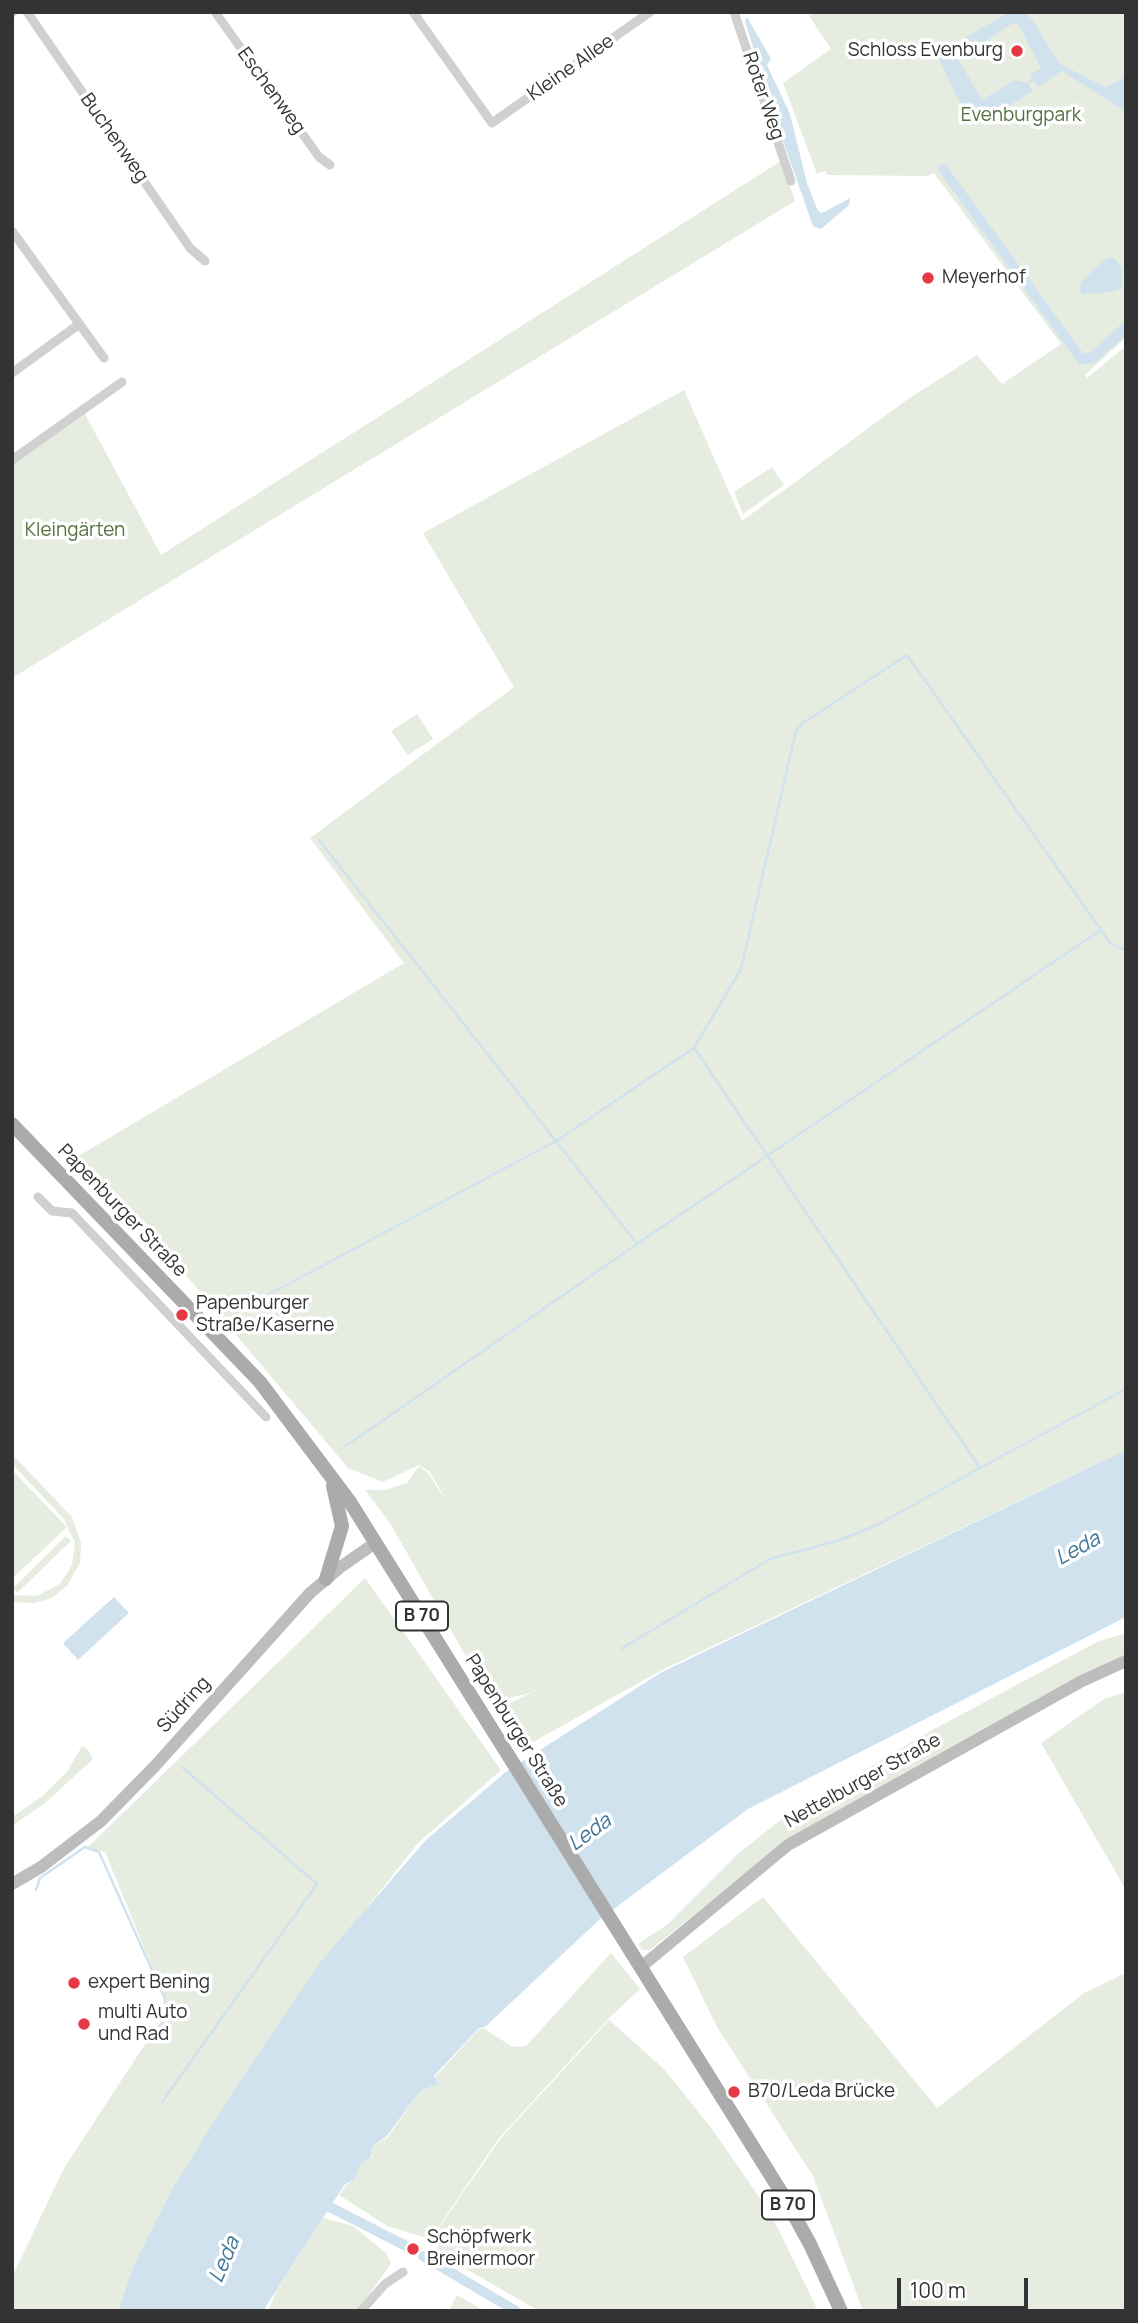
<!DOCTYPE html>
<meta charset="utf-8">
<style>
body{margin:0}
#map{position:relative;width:1138px;height:2323px;overflow:hidden;background:#fff;font-family:Manrope,sans-serif}
canvas{display:block}
.frame{position:absolute;inset:0;border:14px solid #333;pointer-events:none}
.scale{position:absolute;left:897px;top:2278px;width:131px;height:32px;box-sizing:border-box;border:4px solid #333;border-top:0;padding-left:9px;font-size:21px;line-height:24px;white-space:nowrap;color:#333;-webkit-text-stroke:5px #fff;paint-order:stroke}
</style>
<div id="map">
<canvas width="1138" height="2323"></canvas>
<div class="frame"></div>
<div class="scale">100 m</div>
</div>
<script>
const ctx = document.querySelector('canvas').getContext('2d');
ctx.lineJoin = 'round';
function paint(path, color) { ctx.fillStyle = color; ctx.fill(path, 'evenodd'); }
const poly = rows => new Path2D(rows.map(r => 'M' + r).join(''));
function strokePath(path, color, width, dash) { ctx.strokeStyle = color; ctx.lineWidth = width; ctx.lineCap = dash ? 'butt' : 'round'; ctx.setLineDash(dash || []); ctx.stroke(path); }
function drawText(font, color, halo, rows, align = 'center') {
  ctx.font = font + ' Manrope,sans-serif'; ctx.lineWidth = 7; ctx.setLineDash([]); ctx.textBaseline = 'middle'; ctx.strokeStyle = halo; ctx.fillStyle = color; for (const [text, x, y, turn = 0] of rows) {
    ctx.save(); ctx.translate(x, y); ctx.rotate((+turn || 0) * Math.PI / 180); ctx.textAlign = isNaN(turn) ? turn : align; if (halo) ctx.strokeText(text, 0, 0); ctx.fillText(text, 0, 0); ctx.restore();
  }
}
paint(poly([
 [816,12,1126,12,1126,337,1085,375,1087,378,1126,346,1126,1450,660,1671,517,1751,496,1710,580,1669,530,1693,492,1702,390,1523,365,1490,386,1490,407,1483,419,1466,428,1473,449,1505,430,1472,419,1465,383,1482,348,1468,190,1280,70,1161,404,963,310,838,514,687,423,533,684,390,742,521,908,399,977,355,1002,384,1061,344,934,173,928,176,827,175,825,171,817,174,783,83,831,49,809,16],
 [781,161,795,201,12,678,12,465,85,414,161,555],
 [772,467,784,485,743,514,734,492],
 [417,714,433,739,408,755,391,731],
 [12,1454,72,1517,81,1543,80,1563,67,1586,50,1599,34,1603,12,1602,12,1595,37,1596,60,1584,72,1565,75,1543,64,1519,12,1464],
 [12,1470,67,1527,12,1579],
 [66,1536,71,1541,17,1593,13,1588],
 [365,1578,501,1770,418,1843,340,1942,124,2311,12,2311,12,2277,64,2168,157,2026,161,2025,165,1999,105,1852,87,1848],
 [1126,1633,1126,1657,754,1866,650,1950,642,1950,638,1944,668,1924,739,1853,783,1818,936,1728,1097,1642],
 [1126,1692,1126,1890,1041,1743,1104,1699],
 [82,1746,89,1751,93,1759,45,1803,12,1826,12,1817,41,1797,67,1772],
 [763,1897,937,2108,1084,1993,1126,1973,1126,2311,863,2311,813,2176,717,2027,683,1957],
 [611,1953,640,1989,608,2019,499,2138,437,2229,427,2238,387,2226,339,2195,346,2185,354,2180,361,2164,372,2157,373,2146,387,2138,421,2090,439,2084,435,2077,478,2030,484,2028,512,2047,526,2046],
 [609,2020,664,2069,712,2129,771,2214,818,2311,539,2311,435,2251,445,2236,438,2229,501,2138],
 [323,2218,353,2226,386,2253,391,2263,358,2311,268,2311,277,2290],
 [457,2295,485,2311,449,2311]
]), '#e6ecdf');
paint(poly([
 [1010,12,1023,12,1031,18,1060,64,1105,87,1126,77,1126,112,1062,71,1038,87,1034,81,1029,84,1032,91,992,117,980,122,973,119,965,113,939,59,968,36],
 [1013,23,1018,23,1041,68,1030,74,1032,79,1027,83,1015,80,982,100,958,59],
 [747,17,771,59,767,65,790,114,807,183,818,211,822,213,850,198,849,205,821,229,813,226,775,118,763,67,758,64,745,21],
 [940,164,946,165,1083,353,1090,353,1126,320,1126,336,1094,363,1079,364,938,170],
 [1112,257,1122,267,1122,288,1113,292,1081,294,1080,283,1105,259],
 [1126,1450,1126,1617,748,1809,599,1920,486,2026,478,2029,434,2076,439,2084,421,2090,386,2137,373,2146,371,2157,361,2164,354,2180,345,2184,263,2311,118,2311,134,2265,174,2186,232,2093,321,1961,426,1840,507,1771,662,1672],
 [114,1597,129,1613,78,1660,63,1643]
]), '#cfe2ee');
strokePath(poly([
 [319,840,637,1244,1101,930,1110,943,1126,951],
 [234,1313,556,1141,694,1048,741,969,796,731,803,723,907,655,1101,930],
 [346,1446,637,1244],
 [980,1468,1126,1389],
 [621,1649,770,1559,840,1540,877,1525,980,1468,694,1048],
 [36,1890,40,1878,85,1847,99,1852,165,1999,164,2020,155,2033],
 [162,2102,317,1884,182,1767]
]), '#cfe2ee', 2.5);
strokePath(poly([
 [318,2201,408,2247],
 [423,2256,516,2311]
]), '#cfe2ee', 10);
strokePath(poly([
 [27,12,190,248,205,261],
 [215,12,319,157,330,165],
 [413,12,492,123,650,12],
 [734,12,791,181],
 [12,13,13,12],
 [12,231,104,358],
 [12,373,78,325],
 [12,460,122,382],
 [38,1197,52,1211,72,1213,266,1417],
 [361,2311,385,2284,403,2272]
]), '#d0d0d0', 9);
strokePath(poly([
 [12,1884,41,1867,101,1821,155,1766,310,1593,342,1566,375,1543],
 [641,1967,788,1845,1082,1681,1126,1661]
]), '#bdbdbd', 12);
strokePath(poly([
 [12,1124,260,1382,350,1502,783,2195,810,2244,841,2311],
 [326,1579,342,1526,333,1486]
]), '#ababab', 14);
for (const [x, y, r, color] of [
 [1017,51,7,"#e63946"],
 [928,278,7,"#e63946"],
 [182,1315,7,"#e63946"],
 [74,1983,7,"#e63946"],
 [84,2024,7,"#e63946"],
 [734,2092,7,"#e63946"],
 [413,2249,7,"#e63946"]
]) { const dot = new Path2D(); dot.arc(x, y, r, 0, 2 * Math.PI); ctx.fillStyle = color; ctx.fill(dot); strokePath(dot, '#fff', 2.5); }
for (const [x, y, w] of [
 [422,1616,52],
 [788,2205,52]
]) { const box = new Path2D(); box.roundRect(x - w / 2, y - 14.5, w, 29, 5); ctx.fillStyle = '#fff'; ctx.fill(box); strokePath(box, '#333', 2); }
drawText('bold 18px', '#333', null, [
 ["B 70",422,1616],
 ["B 70",788,2205]
]);
drawText('19px', '#333', '#fff', [
 ["Schloss Evenburg",1003,51,"right"],
 ["Meyerhof",942,278],
 ["Papenburger",196,1304],
 ["Straße/Kaserne",196,1326],
 ["expert Bening",88,1983],
 ["multi Auto",98,2013],
 ["und Rad",98,2035],
 ["B70/Leda Brücke",748,2092],
 ["Schöpfwerk",427,2238],
 ["Breinermoor",427,2260]
], 'left');
drawText('19px', '#333', '#fff', [
 ["Kleine Allee",571,68,-35],
 ["Eschenweg",271,91,54],
 ["Roter Weg",763,96,71],
 ["Buchenweg",114,138,55],
 ["Papenburger Straße",122,1211,46],
 ["Südring",184,1705,-48],
 ["Papenburger Straße",516,1731,58],
 ["Nettelburger Straße",863,1781,-29]
]);
drawText('19px', '#56703f', '#fff', [
 ["Evenburgpark",1021,116],
 ["Kleingärten",75,531]
]);
drawText('italic 21px', '#3f7597', '#fff', [
 ["Leda",1078,1549,-29],
 ["Leda",590,1833,-36],
 ["Leda",225,2260,-67]
]);
</script>
